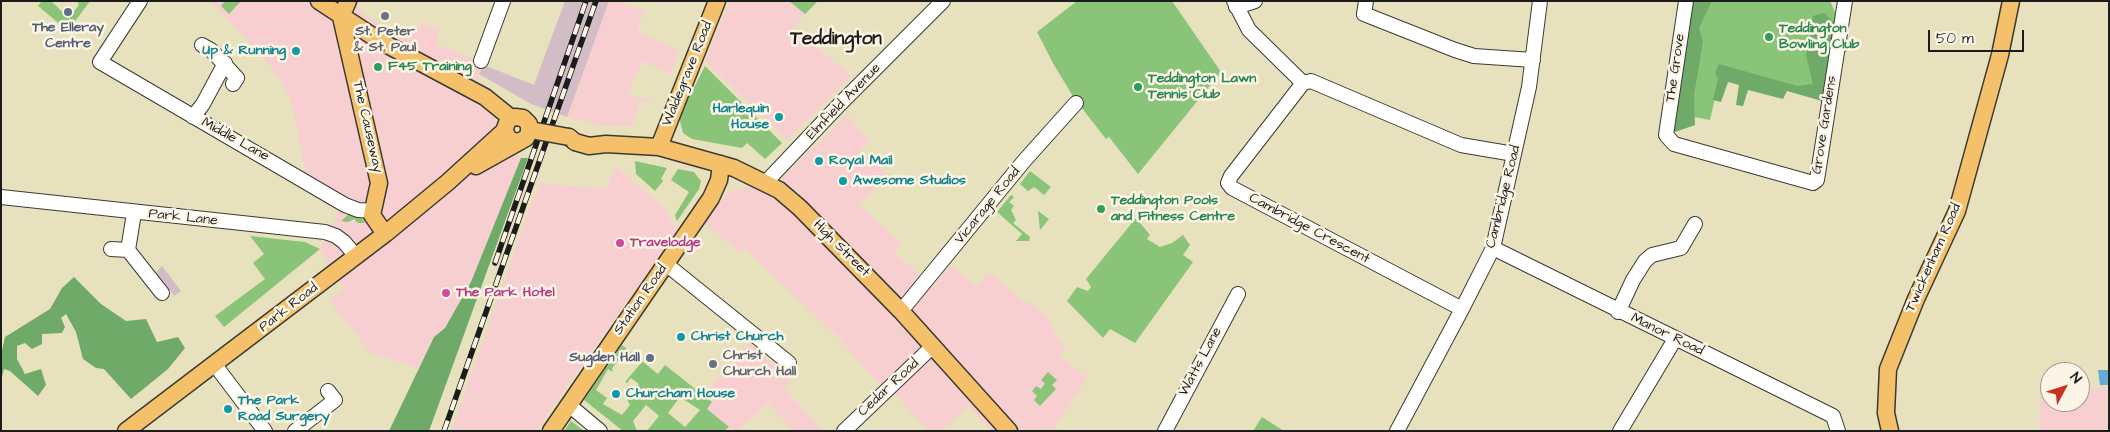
<!DOCTYPE html>
<style>
body{margin:0}
#map{position:relative;width:2110px;height:432px;overflow:hidden;background:#e8e1be;font-family:"Architects Daughter",sans-serif}
canvas{display:block}
.frame{position:absolute;inset:0;border:2px solid #1c1c1c;pointer-events:none}
.north{position:absolute;left:2040px;top:362px;width:50px;height:50px;box-sizing:border-box;background:#fcf5e5;border:1px solid #a29e95;border-radius:50%;rotate:50deg;font-size:14px;font-weight:700;line-height:20px;text-align:center;color:#1c1c1c}
.north::after{content:'';display:block;margin:auto;width:18px;height:22px;background:#c8321e;clip-path:polygon(50% 0,100% 100%,50% 72%,0 100%)}
.scale{position:absolute;left:1928px;top:30px;width:96px;height:22px;box-sizing:border-box;border:2px solid #1c1c1c;border-top:0;padding-left:6px;font-size:15px;line-height:18px;white-space:nowrap;color:#1c1c1c;-webkit-text-stroke:4px #fcf5e5;paint-order:stroke}
</style>
<div id="map">
<canvas width="2110" height="432"></canvas>
<div class="frame"></div>
<div class="north">N</div>
<div class="scale">50 m</div>
</div>
<script>
const ctx = document.querySelector('canvas').getContext('2d');
ctx.lineJoin = 'round';
function paint(path, color) { ctx.fillStyle = color; ctx.fill(path, 'evenodd'); }
const poly = rows => new Path2D(rows.map(r => 'M' + r).join(''));
function strokePath(path, color, width, dash) { ctx.strokeStyle = color; ctx.lineWidth = width; ctx.lineCap = dash ? 'butt' : 'round'; ctx.setLineDash(dash || []); ctx.stroke(path); }
function drawText(font, color, halo, rows, align = 'center') {
  ctx.font = font + ' "Architects Daughter",sans-serif'; ctx.lineWidth = 5; ctx.setLineDash([]); ctx.textBaseline = 'middle'; ctx.strokeStyle = halo; ctx.fillStyle = color; for (const [text, x, y, turn = 0] of rows) {
    ctx.save(); ctx.translate(x, y); ctx.rotate((+turn || 0) * Math.PI / 180); ctx.textAlign = isNaN(turn) ? turn : align; if (halo) ctx.strokeText(text, 0, 0); ctx.fillText(text, 0, 0); ctx.restore();
  }
}
paint(poly([
 [210,1,359,1,358,4,363,14,408,39,423,23,439,31,437,45,458,52,484,65,468,97,492,113,497,126,521,158,471,282,445,328,434,337,418,368,371,353,329,300,343,288,320,249,345,199,306,175,291,102,281,80,261,55],
 [609,1,617,1,644,11,637,32,679,51,671,74,642,61,628,94,655,102,639,103,632,126,602,126,567,117],
 [730,1,818,1,793,27,851,76,787,140,705,61],
 [847,115,870,141,856,156,862,161,867,156,887,174,859,204,901,243,894,252,933,287,951,265,977,287,989,272,1027,304,1030,301,1049,318,1054,332,1065,346,1059,355,1087,378,1052,431,991,431,969,406,941,431,928,431,895,394,874,379,838,337,743,247,739,252,704,223,729,192,751,186,766,194],
 [616,166,665,209,677,231,536,431,451,431,539,183,606,189],
 [749,343,791,381,784,388,821,429,819,431,794,431,768,403,738,431,734,431,707,409,704,396],
 [2107,388,2107,431,2040,431,2040,390,2050,390,2050,402,2080,402,2080,389]
]), '#f7cfd1');
paint(poly([
 [565,1,609,1,567,117,531,104,479,74,484,65,534,85],
 [162,266,181,291,174,296,156,272]
]), '#d2bdc6');
paint(poly([
 [42,1,51,1,69,18,79,5,77,1,90,1,68,31,38,6],
 [225,1,241,1,229,14,221,6],
 [789,1,818,1,805,14],
 [1077,1,1172,1,1221,72,1138,174,1109,137,1106,139,1074,98,1054,65,1037,32],
 [1691,1,1830,1,1838,18,1825,94,1721,72,1710,120,1674,113],
 [705,66,782,143,765,159,747,143,742,148,692,139,683,133,679,117],
 [635,161,667,168,661,179,663,181,655,191,636,174],
 [678,169,694,172,701,181,699,189,677,221,675,215,689,192,671,180],
 [1030,171,1051,187,1044,195,1034,187,1028,191,1020,184],
 [1011,195,1014,197,1009,202,1014,206,1011,210,1016,220,1013,223,1030,237,1029,241,1016,241,1022,234,997,212],
 [1038,211,1049,219,1040,230],
 [351,212,360,215,365,223,358,223,354,219,348,222,341,221],
 [1136,218,1150,235,1147,239,1160,247,1172,243,1183,235,1190,245,1183,255,1193,262,1135,343,1110,329,1103,338,1067,301,1077,287,1088,291,1091,287,1086,279],
 [250,236,305,242,320,249,224,327,215,316,265,279,253,263,264,254],
 [622,345,658,374,665,365,712,402,707,409,734,431,729,427,724,431,647,431,659,416,646,405,633,421,637,431,623,431,584,400],
 [626,351,641,363,625,382,627,383,631,378,639,384,627,399,630,405,622,415,603,404,607,398,596,390,608,369,613,372,612,368],
 [680,397,700,410,685,427,668,413],
 [1048,372,1057,380,1052,385,1056,389,1040,406,1034,400,1037,396,1032,391,1036,386,1041,389,1045,383,1041,380],
 [1262,417,1284,431,1253,431],
 [571,421,584,431,564,431]
]), '#8ac478');
paint(poly([
 [1683,1,1712,1,1699,28,1703,41,1694,95,1695,125,1675,132,1664,119],
 [1824,13,1847,35,1848,51,1841,53,1829,94,1822,101,1787,91,1783,99,1748,90,1743,106,1736,105,1739,85,1728,82,1721,102,1713,100,1718,79,1715,73,1719,64,1797,86,1813,84,1806,55,1813,16],
 [521,158,528,158,429,431,389,431,434,337,445,328,471,282],
 [74,277,101,304,126,321,146,319,157,342,178,337,185,348,168,369,131,399,104,369,96,368,83,359,76,332,66,314,61,318,65,327,62,333,42,334,42,344,32,349,25,343,17,346,17,359,25,374,41,369,46,385,38,396,10,371,4,369,1,381,1,355,5,337,50,309,62,288]
]), '#6faa68');
paint(poly([
 [2098,370,2109,370,2109,385,2100,385]
]), '#63acda');
const minor = poly([
 [140,1,100,62,345,205,358,210,373,211],
 [1234,1,1249,30,1303,83],
 [1366,1,1364,14,1455,50,1474,56,1533,60],
 [1686,1,1666,135,1674,144,1813,183,1817,180,1845,1],
 [1236,7,1255,1],
 [202,45,211,50,237,78,233,84],
 [481,61,503,1],
 [193,117,203,104,225,63],
 [766,182,840,104,943,1],
 [1,197,325,232,336,236,344,242,356,256],
 [1493,248,1833,416,1838,431],
 [111,249,128,250,134,213],
 [128,250,162,293],
 [666,264,789,363],
 [1462,309,1232,188,1228,183,1231,176,1303,83,1311,81,1461,145,1514,154],
 [901,311,1024,161,1076,103],
 [1618,312,1633,280,1645,261,1652,255,1681,248,1695,224],
 [215,365,265,431],
 [569,405,600,431],
 [295,431,335,400,328,391],
 [844,431,933,346],
 [1165,431,1238,294],
 [1397,431,1462,309,1493,248,1529,87,1540,1],
 [1620,431,1675,339]
]);
const major = poly([
 [319,1,380,41,485,97,511,118],
 [341,17,379,183,372,215,385,234],
 [341,17,348,1],
 [569,137,575,142,589,146,606,144,659,147,734,168,779,190,800,208,901,311,1009,431],
 [659,147,717,1],
 [476,166,526,138,529,133,529,124,523,118,515,117,508,120,504,131,510,140,519,142],
 [126,431,385,234,448,182,504,131],
 [551,431,711,198,719,180,721,164],
 [1890,431,1886,413,1888,369,1916,299,1957,211,2000,55,2011,1]
]);
strokePath(minor, '#3b3a34', 16);
strokePath(major, '#3b3a34', 19);
strokePath(minor, '#fff', 14);
strokePath(major, '#f4c16a', 16);
const rail = poly([
 [495,263,586,1],
 [444,431,596,1]
]);
strokePath(rail, '#1c1c1c', 5.5);
strokePath(rail, '#fcf5e5', 4, [11]);
const majorBridge = poly([
 [536,131,569,137]
]);
strokePath(majorBridge, '#3b3a34', 19, []);
strokePath(majorBridge, '#f4c16a', 16);
for (const [x, y, r, color] of [
 [68,12,5,"#5c6f8a"],
 [385,16,5,"#6b7280"],
 [1769,37,5,"#2e9e5b"],
 [296,51,5,"#0f9aa8"],
 [378,67,5,"#2e9e5b"],
 [1138,87,5,"#2e9e5b"],
 [779,117,5,"#0f9aa8"],
 [819,161,5,"#0f9aa8"],
 [843,181,5,"#0f9aa8"],
 [1101,209,5,"#2e9e5b"],
 [620,243,5,"#d1479c"],
 [446,293,5,"#d1479c"],
 [681,337,5,"#0f9aa8"],
 [650,358,5,"#5c6f8a"],
 [713,364,5,"#6b7280"],
 [616,394,5,"#0f9aa8"],
 [228,409,5,"#0f9aa8"]
]) { const dot = new Path2D(); dot.arc(x, y, r, 0, 2 * Math.PI); ctx.fillStyle = color; ctx.fill(dot); strokePath(dot, '#fcf5e5', 2); }
drawText('bold 14px', '#4e5e75', '#fcf5e5', [
 ["The Elleray",68,28],
 ["Centre",68,44],
 ["Sugden Hall",640,358,"right"]
]);
drawText('bold 14px', '#27864d', '#fcf5e5', [
 ["Teddington",1779,29],
 ["Bowling Club",1779,45],
 ["F45 Training",388,67],
 ["Teddington Lawn",1148,79],
 ["Tennis Club",1148,95],
 ["Teddington Pools",1111,201],
 ["and Fitness Centre",1111,217]
], 'left');
drawText('bold 14px', '#5b616d', '#fcf5e5', [
 ["St. Peter",385,32],
 ["& St. Paul",385,48],
 ["Christ",723,356,"left"],
 ["Church Hall",723,372,"left"]
]);
drawText('bold 14px', '#0d838f', '#fcf5e5', [
 ["Up & Running",286,51,"right"],
 ["Harlequin",769,109,"right"],
 ["House",769,125,"right"],
 ["Royal Mail",829,161],
 ["Awesome Studios",853,181],
 ["Christ Church",691,337],
 ["Churcham House",626,394],
 ["The Park",238,401],
 ["Road Surgery",238,417]
], 'left');
drawText('14px', '#1c1c1c', '#fcf5e5', [
 ["The Grove",1676,68,-82],
 ["Waldegrave Road",688,74,-68],
 ["Elmfield Avenue",844,102,-46],
 ["Grove Gardens",1825,125,-81],
 ["The Causeway",367,127,77],
 ["Middle Lane",235,140,29],
 ["Cambridge Road",1504,197,-76],
 ["Vicarage Road",988,206,-51],
 ["Park Lane",183,218,6],
 ["Cambridge Crescent",1309,229,28],
 ["High Street",841,249,45],
 ["Twickenham Road",1934,258,-66],
 ["Station Road",641,300,-55],
 ["Park Road",289,308,-38],
 ["Manor Road",1667,335,26],
 ["Watts Lane",1201,362,-62],
 ["Cedar Road",889,388,-43]
]);
drawText('bold 14px', '#b23c85', '#fcf5e5', [
 ["Travelodge",630,243],
 ["The Park Hotel",456,293]
], 'left');
drawText('bold 19px', '#1c1c1c', '#fcf5e5', [
 ["Teddington",836,40]
]);
</script>
